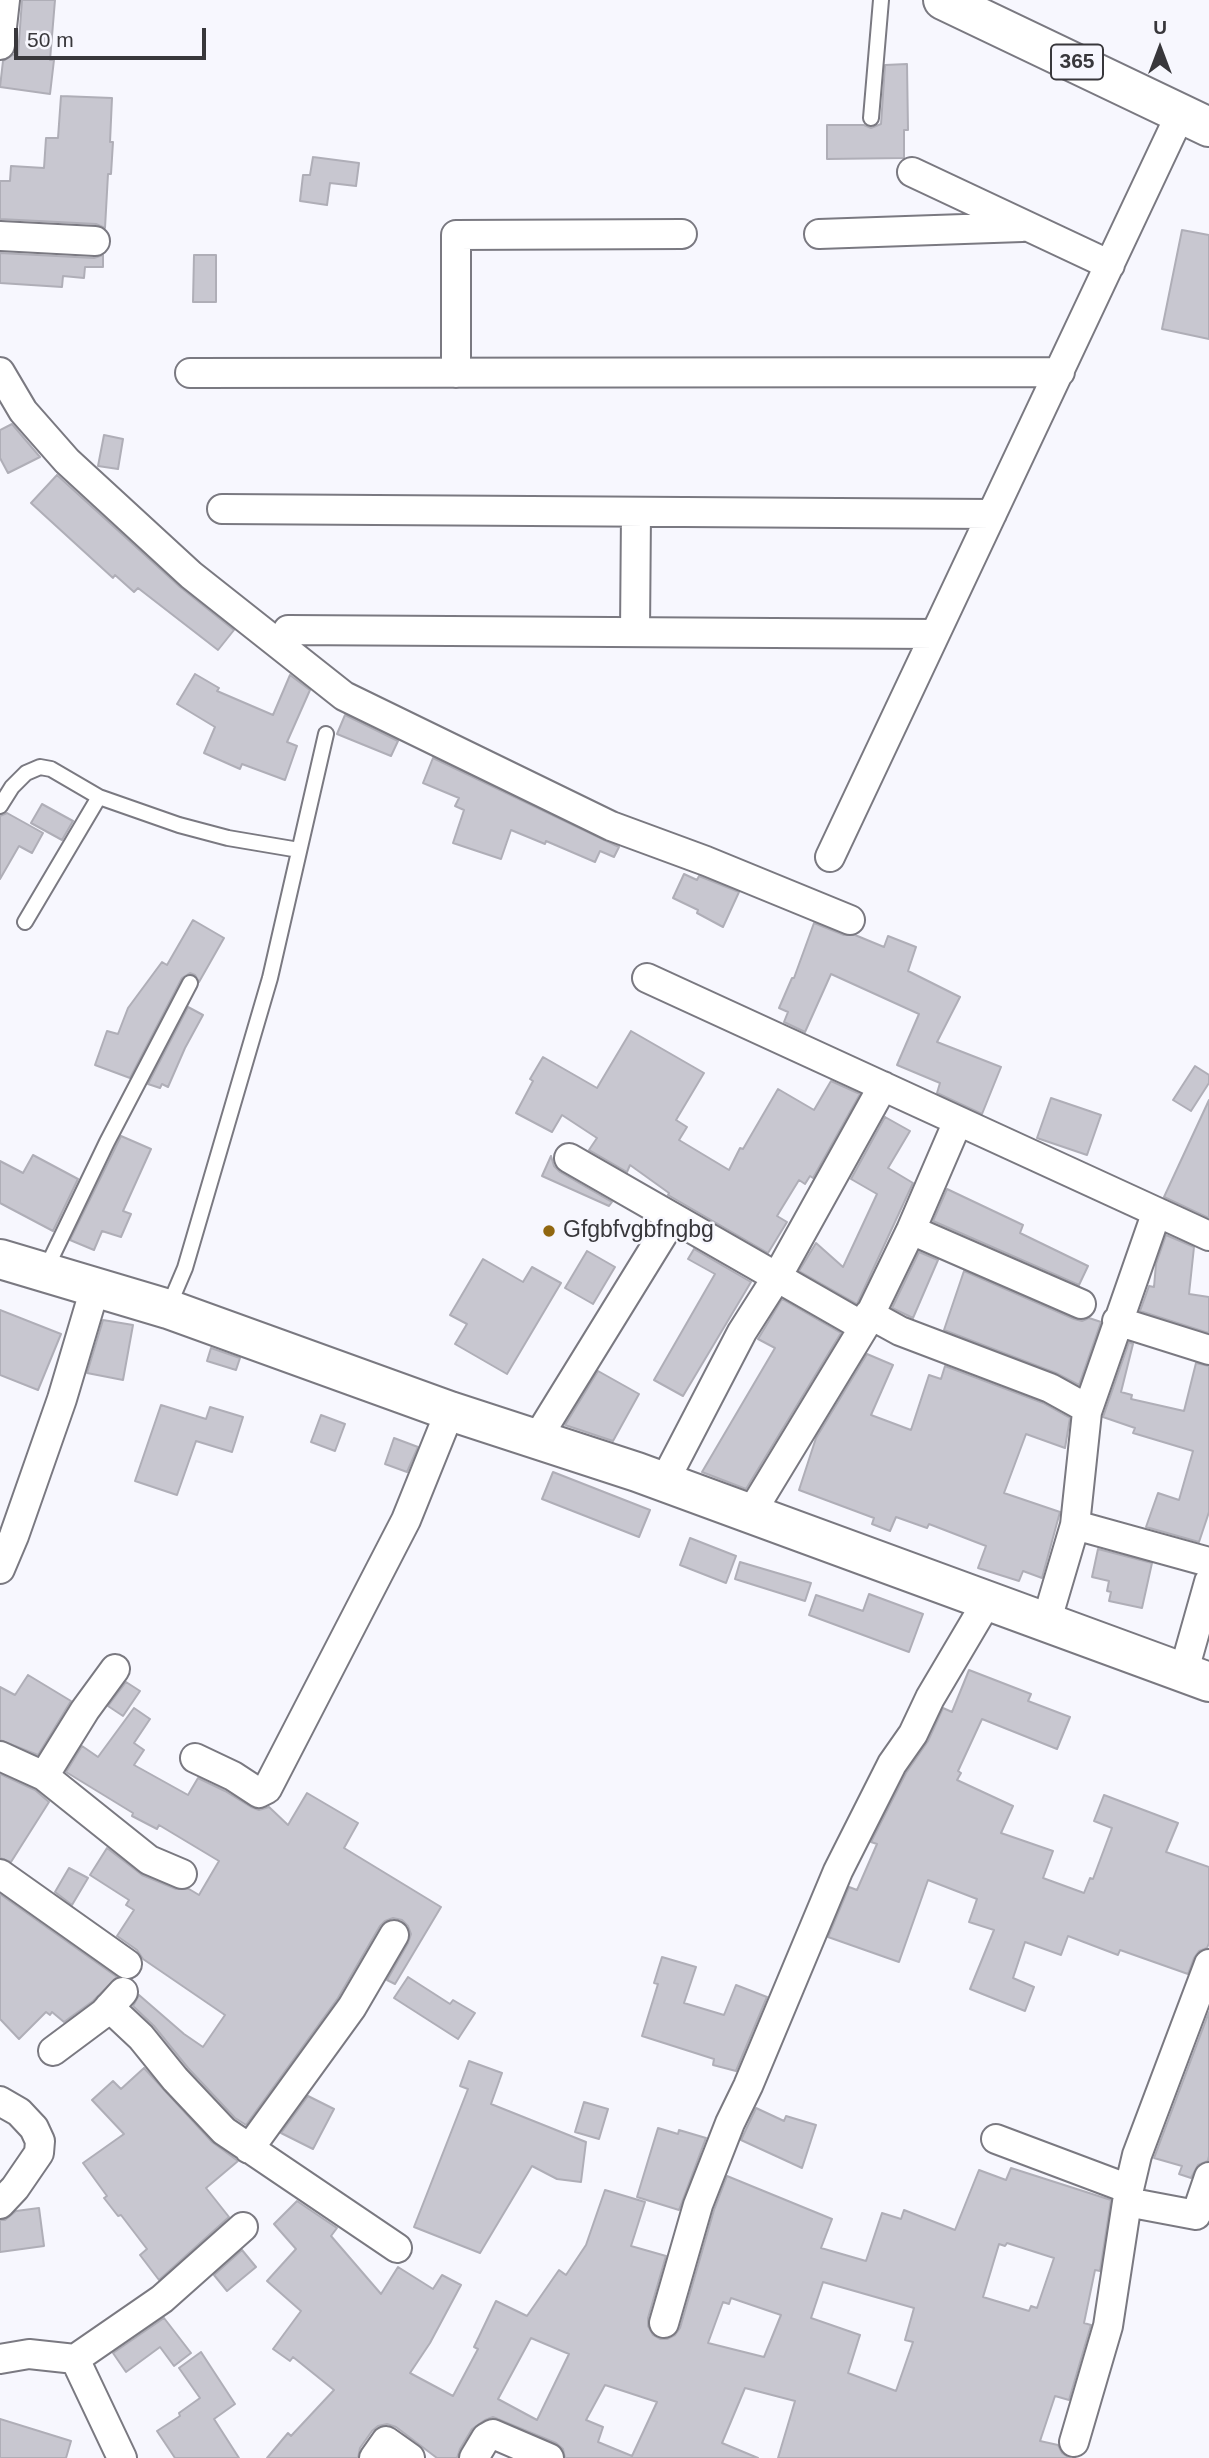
<!DOCTYPE html>
<style>
body{margin:0}
#map{position:relative;width:1209px;height:2458px;overflow:hidden;background:#f7f7fe;font-family:Helvetica,sans-serif}
canvas{display:block}
.north{position:absolute;left:1125px;top:14px;width:70px;height:70px;-webkit-text-stroke:5px #f7f7fe;paint-order:stroke;rotate:0deg;font-size:19px;font-weight:700;line-height:28px;text-align:center;color:#38373b}
.north::after{content:'';display:block;margin:auto;width:24px;height:32px;background:#38373b;clip-path:polygon(50% 0,100% 100%,50% 72%,0 100%)}
.scale{position:absolute;left:14px;top:28px;width:192px;height:32px;box-sizing:border-box;border:4px solid #38373b;border-top:0;padding-left:9px;font-size:21px;line-height:24px;white-space:nowrap;color:#38373b;-webkit-text-stroke:5px #f7f7fe;paint-order:stroke}
</style>
<div id="map">
<canvas width="1209" height="2458"></canvas>
<div class="north">U</div>
<div class="scale">50 m</div>
</div>
<script>
const ctx = document.querySelector('canvas').getContext('2d');
ctx.lineJoin = 'round';
function paint(path, color) { ctx.fillStyle = color; ctx.fill(path, 'evenodd'); }
const poly = rows => new Path2D(rows.map(r => 'M' + r).join(''));
function strokePath(path, color, width, dash) { ctx.strokeStyle = color; ctx.lineWidth = width; ctx.lineCap = dash ? 'butt' : 'round'; ctx.setLineDash(dash || []); ctx.stroke(path); }
function drawText(font, color, halo, rows, align = 'center') {
  ctx.font = font + ' Helvetica,sans-serif'; ctx.lineWidth = 5; ctx.setLineDash([]); ctx.textBaseline = 'middle'; ctx.strokeStyle = halo; ctx.fillStyle = color; for (const [text, x, y, turn = 0] of rows) {
    ctx.save(); ctx.translate(x, y); ctx.rotate((+turn || 0) * Math.PI / 180); ctx.textAlign = isNaN(turn) ? turn : align; if (halo) ctx.strokeText(text, 0, 0); ctx.fillText(text, 0, 0); ctx.restore();
  }
}
const building = poly([
 [22,0,55,0,50,60,54,60,50,94,0,87,3,61,13,55,18,55,22,0],
 [907,64,908,130,904,130,904,158,827,159,827,125,864,125,871,128,881,124,885,65,907,64],
 [61,96,112,98,110,142,113,142,111,174,108,174,105,228,96,224,0,219,0,181,10,181,11,166,44,168,46,138,58,138,61,96],
 [313,157,359,163,356,186,330,183,327,205,300,201,303,175,310,175,313,157],
 [1182,230,1209,235,1209,339,1162,329,1182,230],
 [0,253,94,258,103,255,103,267,85,267,84,278,63,276,62,287,0,283,0,253],
 [194,255,216,255,216,302,193,302,194,255],
 [12,424,40,457,8,473,0,458,0,430,12,424],
 [104,435,123,439,118,469,98,466,104,435],
 [57,475,180,587,234,630,218,650,138,588,134,592,115,575,113,578,31,503,57,475],
 [195,674,219,688,217,691,273,715,290,675,310,690,287,742,297,746,285,780,242,764,240,769,204,753,215,727,177,704,195,674],
 [345,715,398,741,391,756,337,734,345,715],
 [433,758,619,847,614,857,600,851,595,862,546,841,545,844,511,830,501,859,453,843,464,810,455,806,459,798,423,783,433,758],
 [42,804,73,821,62,840,31,823,42,804],
 [7,813,43,833,32,853,19,846,0,879,0,816,7,813],
 [684,874,697,880,699,876,739,892,723,927,697,913,698,910,673,898,684,874],
 [193,920,224,938,199,982,195,975,190,973,182,978,130,1078,95,1065,107,1031,118,1034,128,1008,162,962,167,965,193,920],
 [814,923,844,935,855,935,884,947,888,936,916,947,908,971,960,997,937,1042,1001,1067,982,1114,937,1093,940,1083,897,1065,919,1014,831,974,805,1032,784,1022,788,1012,779,1008,792,978,794,978,814,923],
 [188,1007,203,1015,185,1048,168,1087,162,1084,160,1088,148,1084,188,1007],
 [631,1031,704,1073,676,1120,687,1127,679,1140,729,1170,740,1148,743,1149,778,1089,814,1110,831,1081,860,1094,813,1178,810,1176,805,1184,799,1180,777,1216,787,1222,768,1253,668,1195,669,1193,630,1165,627,1172,589,1150,597,1138,562,1115,552,1132,516,1113,533,1081,530,1079,543,1057,597,1088,631,1031],
 [1195,1066,1209,1075,1209,1083,1191,1111,1173,1100,1195,1066],
 [1051,1098,1101,1115,1087,1155,1037,1138,1051,1098],
 [1209,1100,1209,1218,1164,1197,1209,1100],
 [885,1117,910,1131,888,1168,913,1183,857,1304,799,1271,816,1243,843,1267,877,1194,851,1179,885,1117],
 [121,1136,151,1149,123,1211,131,1214,121,1237,102,1231,94,1250,70,1240,121,1136],
 [33,1155,78,1179,53,1231,0,1203,0,1161,23,1173,33,1155],
 [551,1156,554,1166,560,1172,612,1202,609,1206,542,1176,551,1156],
 [947,1189,1023,1225,1020,1233,1088,1266,1079,1285,933,1221,947,1189],
 [1166,1235,1194,1247,1189,1294,1209,1297,1209,1333,1140,1311,1149,1286,1154,1287,1156,1264,1166,1235],
 [694,1249,751,1282,683,1396,654,1380,715,1274,688,1259,694,1249],
 [587,1251,615,1267,593,1304,565,1288,587,1251],
 [919,1252,938,1260,913,1318,892,1308,919,1252],
 [483,1259,523,1282,532,1267,561,1283,507,1374,455,1344,467,1324,450,1315,483,1259],
 [964,1271,1074,1319,1082,1321,1089,1318,1101,1322,1079,1385,1056,1373,944,1330,964,1271],
 [782,1299,841,1333,746,1489,702,1472,775,1348,758,1339,782,1299],
 [0,1310,61,1334,38,1390,0,1375,0,1310],
 [103,1320,133,1325,123,1380,87,1373,103,1320],
 [1129,1342,1133,1344,1121,1392,1132,1395,1131,1399,1184,1411,1196,1363,1209,1366,1209,1512,1199,1542,1146,1527,1158,1493,1179,1500,1193,1451,1133,1433,1135,1428,1103,1417,1129,1342],
 [211,1348,240,1358,236,1370,207,1361,211,1348],
 [867,1354,893,1365,871,1415,911,1430,929,1375,941,1379,945,1366,1043,1403,1070,1418,1065,1448,1026,1434,1004,1493,1060,1512,1042,1578,1023,1571,1019,1581,978,1568,986,1546,929,1524,927,1528,896,1517,890,1531,872,1524,874,1518,799,1490,816,1438,867,1354],
 [598,1371,639,1394,613,1441,565,1425,598,1371],
 [161,1405,206,1419,210,1407,243,1417,232,1452,196,1441,177,1495,135,1481,161,1405],
 [321,1415,345,1424,335,1451,311,1442,321,1415],
 [394,1438,418,1447,407,1472,385,1464,394,1438],
 [553,1472,650,1510,639,1537,542,1499,553,1472],
 [690,1538,736,1556,726,1583,680,1565,690,1538],
 [1098,1549,1152,1563,1142,1608,1109,1601,1111,1592,1107,1591,1109,1581,1092,1577,1098,1549],
 [740,1562,811,1583,805,1601,735,1579,740,1562],
 [869,1594,923,1614,909,1652,809,1615,816,1595,863,1611,869,1594],
 [969,1670,1031,1694,1028,1701,1070,1717,1057,1749,982,1719,958,1771,961,1773,957,1780,1013,1806,1001,1833,1053,1851,1043,1878,1084,1893,1090,1878,1093,1879,1112,1828,1094,1821,1104,1795,1178,1823,1166,1852,1209,1867,1209,1943,1207,1948,1199,1951,1194,1958,1188,1974,1120,1950,1118,1955,1068,1936,1061,1955,1025,1942,1013,1978,1034,1987,1025,2011,970,1989,994,1930,969,1922,977,1899,928,1880,899,1962,828,1937,849,1887,857,1890,877,1844,871,1842,906,1773,928,1741,943,1708,952,1712,969,1670],
 [28,1675,71,1701,38,1755,0,1740,0,1687,15,1695,28,1675],
 [126,1682,140,1691,123,1716,108,1706,126,1682],
 [134,1708,150,1719,134,1743,144,1750,134,1765,188,1795,198,1778,225,1791,251,1807,259,1810,269,1807,288,1825,307,1793,358,1823,344,1848,441,1907,395,1984,387,1980,408,1943,411,1934,408,1926,402,1920,393,1918,385,1921,380,1926,338,1998,246,2125,235,2118,188,2068,154,2026,133,2006,139,1995,184,2034,203,2047,225,2015,143,1959,137,1950,117,1936,134,1910,126,1905,129,1900,90,1875,107,1848,142,1875,176,1889,189,1889,199,1895,219,1861,159,1825,157,1829,132,1816,133,1813,66,1772,82,1746,98,1757,134,1708],
 [0,1774,35,1790,49,1802,11,1862,0,1858,0,1774],
 [69,1868,88,1878,72,1905,55,1892,69,1868],
 [0,1894,117,1977,93,2001,64,2022,52,2012,50,2015,46,2012,19,2039,0,2019,0,1894],
 [662,1957,696,1967,684,2003,724,2015,736,1985,767,1997,736,2071,713,2065,714,2059,642,2036,658,1984,654,1983,662,1957],
 [408,1977,450,2004,453,2000,475,2013,458,2039,394,1998,408,1977],
 [1209,2012,1209,2156,1208,2161,1198,2165,1191,2178,1179,2174,1182,2166,1154,2158,1209,2012],
 [469,2061,502,2073,491,2104,586,2142,581,2182,557,2179,532,2166,480,2253,414,2227,468,2089,460,2086,469,2061],
 [144,2068,212,2142,238,2161,206,2188,229,2217,159,2280,140,2255,147,2249,121,2215,118,2216,104,2198,107,2196,83,2163,124,2134,92,2100,113,2081,121,2089,144,2068],
 [308,2096,334,2109,313,2149,281,2133,308,2096],
 [584,2102,608,2109,599,2139,575,2132,584,2102],
 [756,2108,784,2121,786,2116,816,2125,802,2168,741,2140,756,2108],
 [658,2128,678,2134,679,2130,706,2138,679,2210,637,2197,658,2128],
 [1011,2168,1111,2200,1100,2271,1095,2270,1084,2323,1091,2325,1069,2400,1055,2396,1040,2441,1058,2445,1062,2453,1070,2458,778,2458,795,2401,745,2388,722,2443,758,2458,565,2458,563,2449,556,2443,493,2417,485,2420,472,2429,460,2449,457,2458,437,2458,396,2427,387,2424,378,2426,372,2431,360,2448,358,2458,267,2458,288,2433,291,2436,334,2390,293,2357,290,2361,273,2349,301,2311,267,2281,296,2249,274,2224,297,2201,337,2228,331,2236,381,2294,398,2267,433,2289,442,2275,461,2285,430,2343,410,2373,453,2396,478,2349,474,2347,496,2301,527,2316,559,2270,566,2275,586,2245,605,2190,645,2202,631,2246,666,2256,648,2318,648,2326,653,2335,660,2339,667,2339,675,2335,680,2328,714,2210,727,2176,832,2219,821,2248,866,2261,882,2213,901,2219,904,2210,955,2230,979,2170,1006,2180,1011,2168],
 [1007,2243,1054,2258,1037,2308,1031,2306,1029,2311,983,2297,999,2244,1005,2246,1007,2243],
 [823,2282,914,2308,905,2340,913,2342,896,2391,848,2373,860,2335,811,2318,823,2282],
 [731,2298,781,2315,764,2357,708,2343,723,2302,729,2304,731,2298],
 [531,2338,569,2354,537,2420,498,2399,531,2338],
 [605,2385,657,2402,632,2456,598,2442,603,2427,586,2420,605,2385],
 [39,2208,44,2246,0,2252,0,2220,5,2220,16,2211,39,2208],
 [242,2250,256,2267,227,2291,214,2275,242,2250],
 [164,2318,191,2353,174,2366,160,2347,126,2372,113,2353,164,2318],
 [201,2352,235,2404,214,2419,239,2458,175,2458,157,2431,180,2416,179,2413,200,2398,179,2368,201,2352],
 [0,2419,71,2441,66,2458,0,2458,0,2419]
]);
paint(building, '#c8c7d0');
strokePath(building, '#afaeb7', 2);
const lane = poly([
 [871,118,881,0],
 [0,806,12,787,26,773,40,767,51,769,99,797],
 [25,922,99,797,179,825,228,838,299,850],
 [45,1271,107,1142,190,983],
 [168,1308,185,1268,270,978,326,734]
]);
const street = poly([
 [0,45,5,0],
 [912,172,1110,265],
 [819,234,1022,227],
 [0,236,95,241],
 [0,372,23,411,67,461,191,575,344,696,611,826,706,861,850,920],
 [190,373,1060,372],
 [456,373,456,235,682,234],
 [222,509,992,514],
 [288,630,935,634],
 [635,632,636,512],
 [830,857,1181,113],
 [647,978,1209,1236],
 [569,1158,864,1327],
 [911,1230,1081,1304],
 [869,1314,900,1331,1050,1388,1088,1409],
 [1117,1321,1209,1350],
 [536,1440,673,1218],
 [664,1482,742,1332,777,1277,883,1086],
 [751,1513,864,1327,911,1230,958,1121],
 [1075,1525,1087,1412,1156,1214],
 [0,1569,14,1536,62,1399,95,1288],
 [1046,1623,1075,1525,1209,1562],
 [1183,1674,1209,1582],
 [0,1756,44,1776,149,1860,182,1874],
 [195,1758,233,1776,259,1793,267,1789,406,1520,450,1411],
 [44,1776,85,1710,115,1669],
 [0,1874,127,1964],
 [109,2007,141,2037,175,2079,224,2131,397,2248],
 [53,2051,104,2013,123,1992],
 [0,2101,19,2112,34,2128,40,2141,39,2153,15,2188,0,2204],
 [996,2139,1129,2189],
 [249,2149,352,2007,394,1935],
 [1127,2202,1196,2215,1209,2177],
 [664,2323,698,2205,730,2123,748,2086,838,1871,892,1764,913,1734,930,1698,988,1600],
 [0,2359,29,2354,75,2359,162,2299,243,2227],
 [75,2359,122,2458],
 [1074,2442,1108,2326,1129,2189,1137,2155,1209,1964],
 [374,2458,386,2441,410,2458],
 [474,2458,486,2438,493,2434,549,2458]
]);
const secondary = poly([
 [0,1259,168,1309,450,1411,637,1472,1209,1682]
]);
const primary = poly([
 [943,0,1209,127]
]);
strokePath(lane, '#7a7981', 18);
strokePath(street, '#7a7981', 32);
strokePath(secondary, '#7a7981', 42);
strokePath(primary, '#7a7981', 42);
strokePath(lane, '#fff', 14);
strokePath(street, '#fff', 28);
strokePath(secondary, '#fff', 38);
strokePath(primary, '#fff', 38);
for (const [x, y, r, color] of [
 [549,1231,7,"#916710"]
]) { const dot = new Path2D(); dot.arc(x, y, r, 0, 2 * Math.PI); ctx.fillStyle = color; ctx.fill(dot); strokePath(dot, '#f7f7fe', 2.5); }
for (const [x, y, w] of [
 [1077,62,52]
]) { const box = new Path2D(); box.roundRect(x - w / 2, y - 17.5, w, 35, 5); ctx.fillStyle = '#f7f7fe'; ctx.fill(box); strokePath(box, '#38373b', 2); }
drawText('bold 21px', '#38373b', null, [
 ["365",1077,62]
]);
drawText('23px', '#38373b', '#f7f7fe', [
 ["Gfgbfvgbfngbg",563,1231]
], 'left');
</script>
